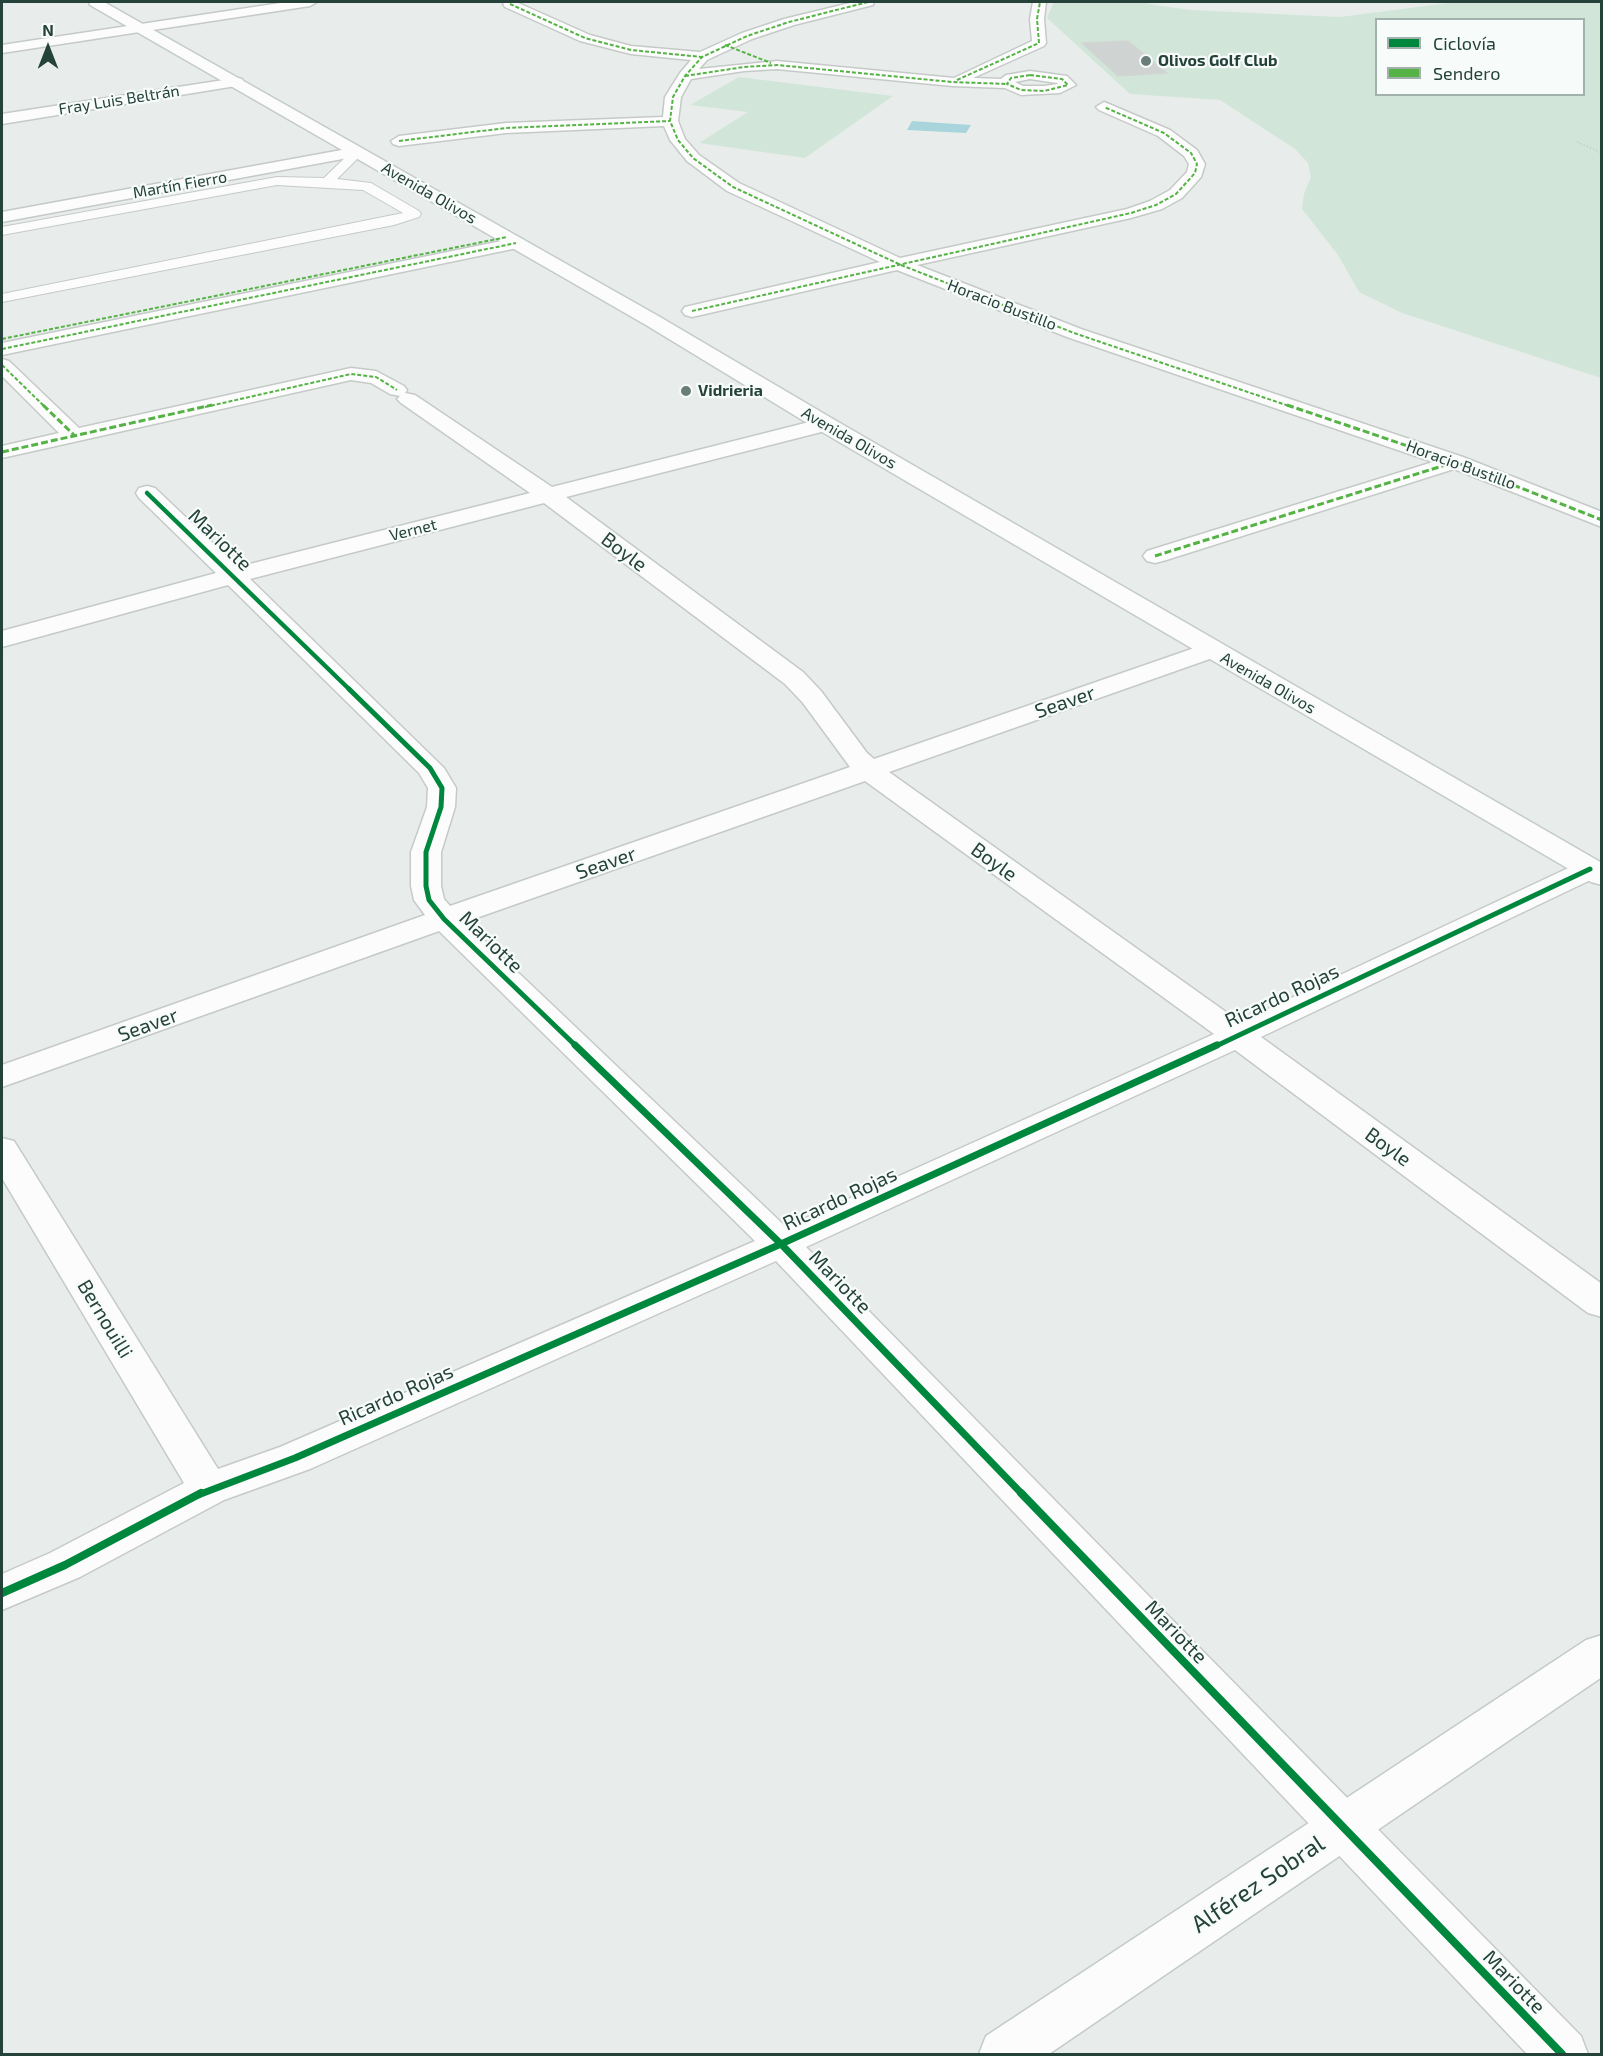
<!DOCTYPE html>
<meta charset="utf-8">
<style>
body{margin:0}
#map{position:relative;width:1603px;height:2056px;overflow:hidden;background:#e8edeb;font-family:"Exo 2",sans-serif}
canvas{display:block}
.frame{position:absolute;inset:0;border:3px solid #24423a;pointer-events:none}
.legend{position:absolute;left:1375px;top:18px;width:210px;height:78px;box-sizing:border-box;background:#f7fbf9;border:2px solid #a3b1ad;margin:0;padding:8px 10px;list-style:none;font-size:18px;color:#24423a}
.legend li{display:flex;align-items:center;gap:12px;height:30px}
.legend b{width:30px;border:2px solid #a3b1ad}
.north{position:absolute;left:18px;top:18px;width:60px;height:60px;-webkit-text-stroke:4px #f7fbf9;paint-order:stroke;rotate:0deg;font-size:16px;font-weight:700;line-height:24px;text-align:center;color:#24423a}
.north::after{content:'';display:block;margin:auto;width:21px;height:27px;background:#24423a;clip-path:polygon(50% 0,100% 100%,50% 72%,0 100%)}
</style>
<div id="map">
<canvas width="1603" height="2056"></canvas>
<div class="frame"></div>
<ul class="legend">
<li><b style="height:8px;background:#00873e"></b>Ciclovía</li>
<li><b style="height:8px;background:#55b346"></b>Sendero</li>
</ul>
<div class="north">N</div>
</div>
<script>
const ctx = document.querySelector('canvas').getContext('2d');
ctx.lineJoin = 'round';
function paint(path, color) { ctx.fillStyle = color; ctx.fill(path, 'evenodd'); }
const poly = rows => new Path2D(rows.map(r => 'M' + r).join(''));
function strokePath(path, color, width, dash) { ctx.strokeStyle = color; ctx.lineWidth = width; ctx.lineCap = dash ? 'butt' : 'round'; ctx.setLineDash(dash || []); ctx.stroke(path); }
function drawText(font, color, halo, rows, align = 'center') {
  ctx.font = font + ' "Exo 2",sans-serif'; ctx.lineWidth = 4.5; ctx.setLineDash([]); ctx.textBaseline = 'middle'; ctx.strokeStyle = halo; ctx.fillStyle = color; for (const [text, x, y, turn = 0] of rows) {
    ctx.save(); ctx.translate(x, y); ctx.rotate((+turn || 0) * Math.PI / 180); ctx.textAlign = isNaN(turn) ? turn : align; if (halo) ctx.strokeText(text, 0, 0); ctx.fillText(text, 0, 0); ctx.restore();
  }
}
paint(poly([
 [1054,2,1143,2,1154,5,1191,10,1340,17,1456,2,1601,2,1601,378,1402,313,1359,292,1338,255,1302,209,1304,194,1311,177,1308,163,1295,149,1220,100,1130,94,1047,18],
 [1376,20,1584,20,1584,94,1376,94],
 [739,77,893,96,805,158,699,143,748,112,690,105]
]), '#d1e6d8');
paint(poly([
 [912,121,971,125,966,133,907,130]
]), '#a9d4db');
const building = poly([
 [1128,41,1167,73,1118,76,1082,43,1128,41]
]);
paint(building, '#cfd4d2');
strokePath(building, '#d1d6d4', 1.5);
const lane = poly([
 [358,148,364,152,337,179,371,183,419,211,421,214,419,217,394,225,2,302,2,294,403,213,363,190,277,185,2,235,2,227,277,177,324,178,354,149,358,148]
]);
const street = poly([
 [287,2,317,2,310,6,2,53,2,45,287,2],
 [505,2,516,2,590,35,631,46,700,52,742,33,784,19,854,2,874,2,873,5,794,25,752,39,707,60,699,69,777,61,954,78,1032,41,1030,19,1033,2,1046,2,1044,19,1046,43,1044,46,973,78,1001,79,1006,75,1030,71,1067,76,1076,85,1060,93,1021,95,1005,88,952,86,777,69,744,71,691,79,681,97,678,121,685,139,699,155,739,183,900,258,1127,209,1150,201,1170,190,1187,172,1189,164,1184,156,1158,136,1099,110,1096,107,1104,102,1109,104,1170,130,1197,150,1205,164,1201,177,1182,198,1162,209,1131,218,917,265,1081,329,1463,457,1602,512,1602,527,1454,469,1163,561,1155,563,1147,561,1143,556,1147,551,1433,462,1067,337,897,270,692,317,685,315,682,311,685,307,880,262,727,191,687,161,670,140,664,126,506,133,399,146,393,144,391,141,399,136,506,123,663,117,665,97,680,73,691,60,631,54,580,41,505,7,503,4,505,2],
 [1030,79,1057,83,1058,84,1044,86,1023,86,1015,82,1030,79],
 [237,78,242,79,244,82,242,85,2,124,2,114,237,78],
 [358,147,366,152,364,155,2,222,2,212,358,147],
 [516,238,522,239,525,243,522,247,2,355,2,343,516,238],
 [2,359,9,361,79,428,351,368,376,371,404,386,407,390,405,393,415,395,552,487,825,418,833,419,836,424,833,429,566,497,803,672,821,691,867,753,874,759,1203,645,1212,642,1221,645,1225,650,1221,655,889,772,1240,1022,1579,863,1590,860,1601,863,1601,875,1261,1037,1602,1284,1602,1317,1588,1313,1235,1050,806,1247,1581,2036,1588,2054,1527,2054,776,1261,310,1469,224,1500,80,1577,2,1610,2,1574,50,1553,184,1483,2,1178,2,1138,14,1141,218,1469,280,1447,755,1241,439,931,2,1087,2,1065,425,915,414,900,411,886,411,852,427,807,428,788,419,773,228,585,2,647,2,631,216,573,139,498,136,493,139,488,147,486,155,488,238,567,530,493,401,403,397,399,400,396,390,394,371,383,351,380,2,458,2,446,59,433,2,376,2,359],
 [544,503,785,684,803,703,850,767,450,906,444,899,441,886,441,852,455,807,456,788,444,768,250,579,544,503],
 [865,781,1214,1034,786,1227,465,922,865,781]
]);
const secondary = poly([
 [89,2,104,2,660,317,833,419,1602,863,1602,885,1591,882,817,429,646,325,90,5,89,2],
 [1602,1635,1602,1677,1049,2054,979,2054,986,2036,1586,1640,1602,1635]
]);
strokePath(lane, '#c5cac8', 2);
strokePath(street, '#c5cac8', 3);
strokePath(secondary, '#c3cbc8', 3);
strokePath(poly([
 [1577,142,1602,153]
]), '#c3ccca', 1.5, [1.5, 2]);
paint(lane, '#fcfcfc');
paint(street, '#fcfcfc');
paint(secondary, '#fcfcfc');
strokePath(poly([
 [868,2,789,22,747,36,702,57,685,76,673,97,670,121,678,140,693,158,733,187,901,265,1074,333,1292,407],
 [510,4,585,38,631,50,702,57],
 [725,45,771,63],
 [1030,75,1062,79,1068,85,1044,91,1021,90,1007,84,1011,78,1030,75],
 [685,76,744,67,777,65,952,82,1007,84],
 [957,80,1039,43,1037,19,1040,2],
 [399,141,506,128,670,121],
 [692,311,1131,213,1156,205,1176,194,1195,173,1197,164,1191,153,1164,133,1104,107],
 [2,339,507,237],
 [2,349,516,243],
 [2,365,45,407],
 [205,407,351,374,376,377,397,390]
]), '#55b346', 2, [4, 2]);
strokePath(poly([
 [43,405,75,436],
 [1287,405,1455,462,1602,520],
 [2,452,212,405],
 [1155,556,1455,462]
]), '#55b346', 3, [7, 3]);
strokePath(poly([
 [147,493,350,690]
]), '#00873e', 4.5);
strokePath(poly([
 [349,689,430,768,442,788,441,807,426,852,426,886,429,900,444,919,577,1047],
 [1214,1047,1590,869]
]), '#00873e', 5);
strokePath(poly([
 [575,1045,781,1244,1023,1495],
 [198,1495,295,1458,781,1244,1217,1045]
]), '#00873e', 7);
strokePath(poly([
 [1021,1493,1562,2054],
 [2,1593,65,1565,201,1493]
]), '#00873e', 8);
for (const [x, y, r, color] of [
 [1146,61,6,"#697e78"],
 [686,391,6,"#697e78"]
]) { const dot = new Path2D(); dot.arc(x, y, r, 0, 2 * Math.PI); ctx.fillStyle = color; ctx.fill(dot); strokePath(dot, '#f7fbf9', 2); }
drawText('bold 16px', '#24423a', '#f7fbf9', [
 ["Olivos Golf Club",1158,61],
 ["Vidrieria",698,391]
], 'left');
drawText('16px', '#24423a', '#f7fbf9', [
 ["Fray Luis Beltrán",119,100,-9],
 ["Martín Fierro",180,185,-10],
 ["Avenida Olivos",429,193,30],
 ["Horacio Bustillo",1002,305,21],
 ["Avenida Olivos",849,438,30],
 ["Horacio Bustillo",1461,465,20],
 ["Vernet",413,530,-14],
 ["Avenida Olivos",1268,683,30]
]);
drawText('20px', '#24423a', '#f7fbf9', [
 ["Mariotte",220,540,44],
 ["Boyle",624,552,37],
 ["Seaver",1065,702,-19],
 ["Boyle",994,862,36],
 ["Seaver",606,863,-19],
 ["Mariotte",491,942,44],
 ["Ricardo Rojas",1282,996,-25],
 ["Seaver",148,1025,-20],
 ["Boyle",1388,1147,36],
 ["Ricardo Rojas",840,1199,-25],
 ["Mariotte",840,1282,46],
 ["Bernouilli",105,1319,59],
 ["Ricardo Rojas",396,1395,-24],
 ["Mariotte",1176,1632,46],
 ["Mariotte",1514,1982,46]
]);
drawText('24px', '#24423a', '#f7fbf9', [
 ["Alférez Sobral",1258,1884,-34]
]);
</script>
